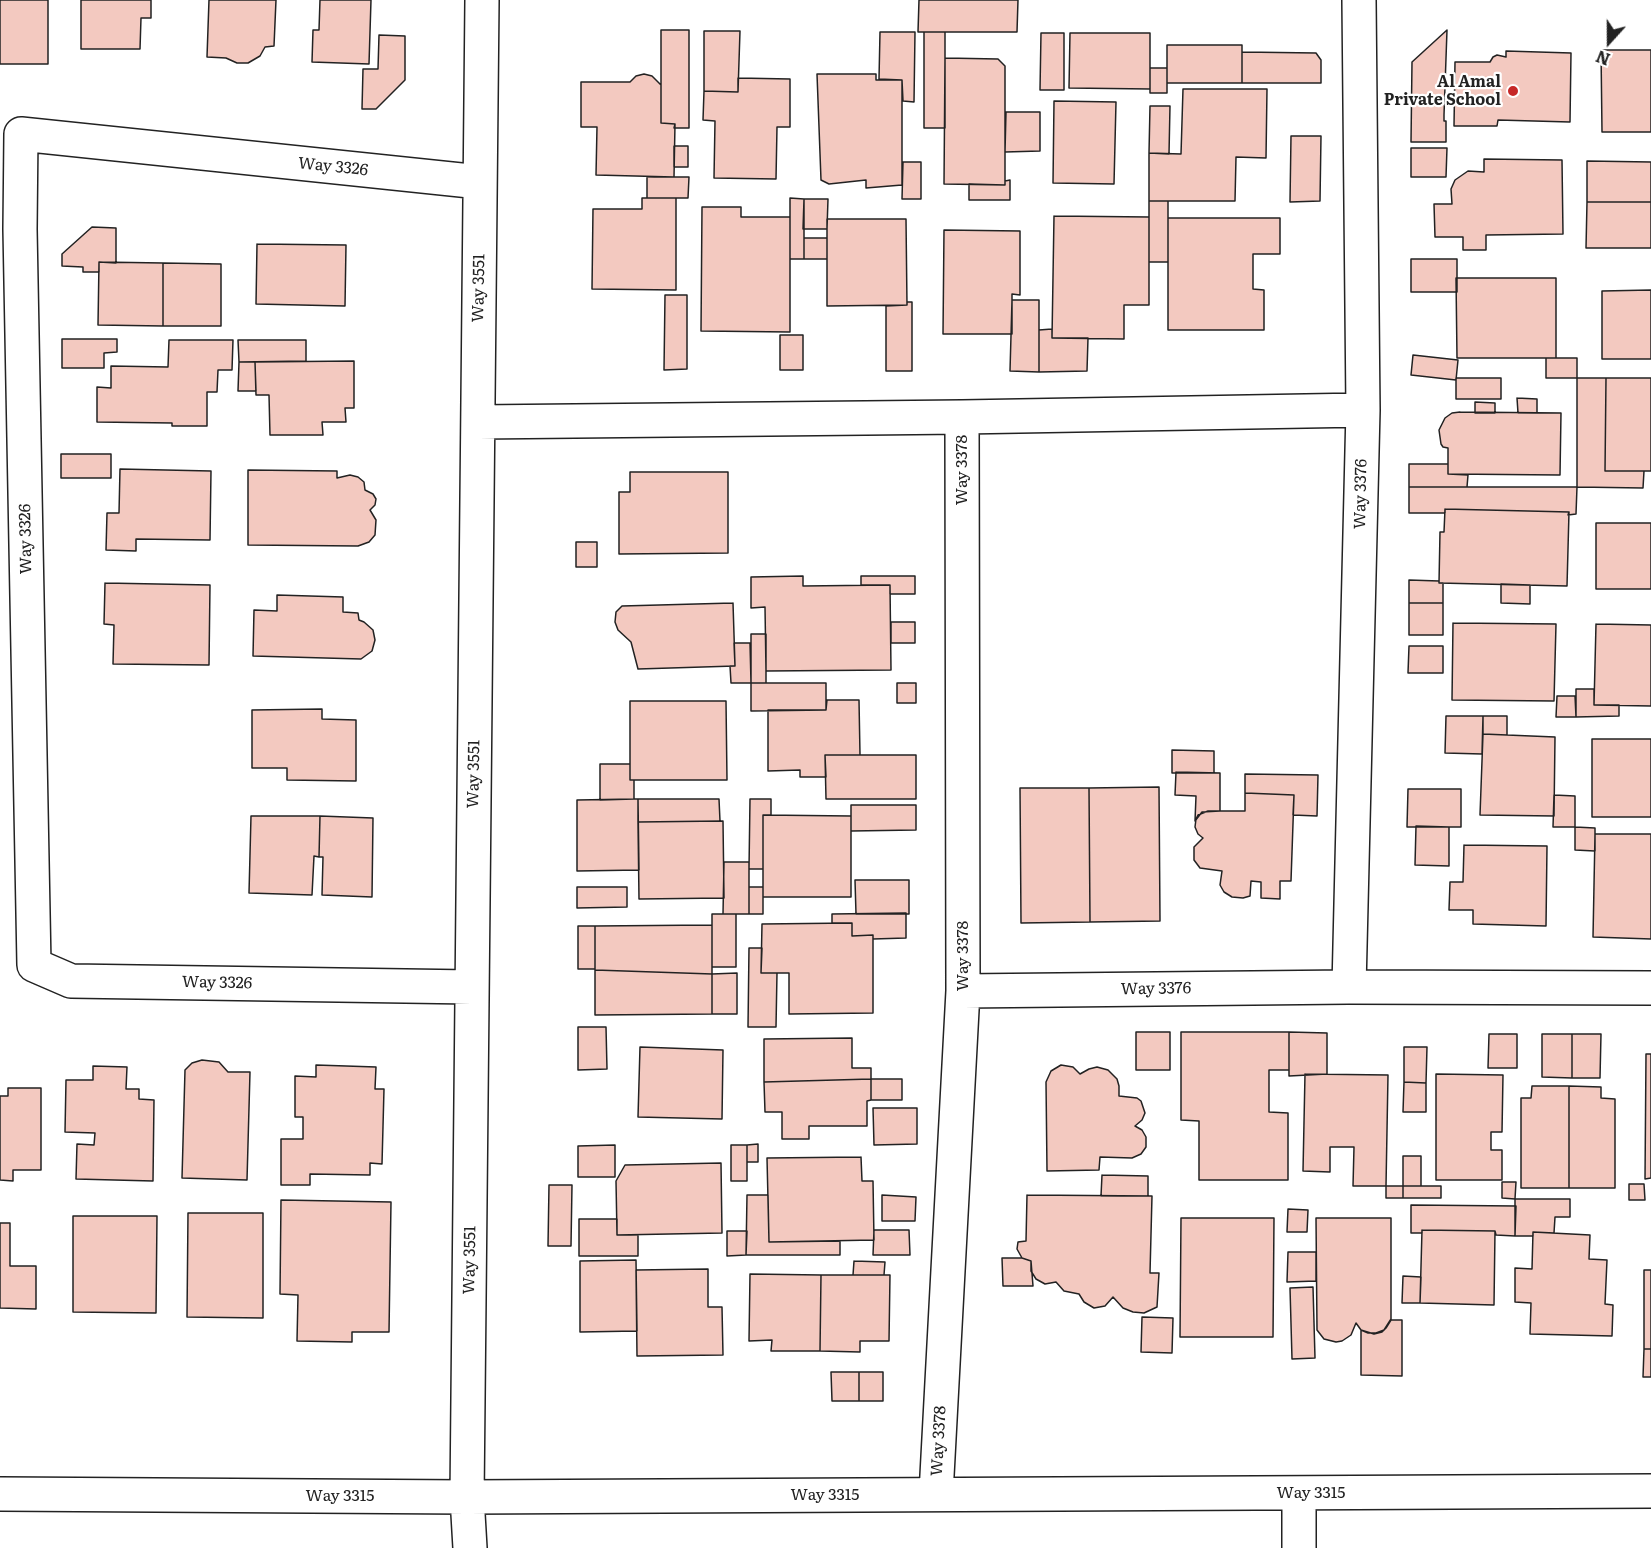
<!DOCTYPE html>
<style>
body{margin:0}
#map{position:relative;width:1651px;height:1548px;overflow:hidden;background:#fff;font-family:Literata,serif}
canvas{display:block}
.north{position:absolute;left:1579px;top:12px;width:60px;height:60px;-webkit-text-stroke:4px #fff;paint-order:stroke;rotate:201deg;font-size:16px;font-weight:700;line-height:24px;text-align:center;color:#222}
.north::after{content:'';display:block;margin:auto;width:21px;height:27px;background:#222;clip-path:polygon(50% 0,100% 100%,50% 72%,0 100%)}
</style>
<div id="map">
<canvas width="1651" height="1548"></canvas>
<div class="north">N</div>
</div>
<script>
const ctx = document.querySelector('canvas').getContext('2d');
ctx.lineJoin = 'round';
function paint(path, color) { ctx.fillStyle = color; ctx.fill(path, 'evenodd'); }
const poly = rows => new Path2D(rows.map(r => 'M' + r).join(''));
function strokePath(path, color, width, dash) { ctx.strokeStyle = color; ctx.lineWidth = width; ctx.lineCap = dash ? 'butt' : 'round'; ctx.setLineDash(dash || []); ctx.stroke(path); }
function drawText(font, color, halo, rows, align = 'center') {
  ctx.font = font + ' Literata,serif'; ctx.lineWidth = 4.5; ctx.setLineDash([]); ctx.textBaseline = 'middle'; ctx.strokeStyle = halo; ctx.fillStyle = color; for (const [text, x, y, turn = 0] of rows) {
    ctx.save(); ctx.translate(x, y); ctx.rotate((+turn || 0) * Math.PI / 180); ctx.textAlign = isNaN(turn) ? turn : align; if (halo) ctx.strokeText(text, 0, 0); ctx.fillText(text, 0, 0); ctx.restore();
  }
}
const building = poly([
 [0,0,48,0,48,64,0,64,0,0],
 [81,0,151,0,151,18,141,18,140,49,81,49,81,0],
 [209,0,276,0,274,46,265,47,260,56,248,63,237,63,226,58,207,57,209,0],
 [320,0,371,0,369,64,312,62,313,30,319,30,320,0],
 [919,0,1018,0,1017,32,918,32,919,0],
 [661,30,689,30,689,128,674,128,675,124,661,123,661,30],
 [1447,30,1444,115,1444,121,1446,121,1446,142,1411,142,1412,62,1447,30],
 [704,31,740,31,738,92,704,91,704,31],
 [880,32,915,32,914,102,903,101,902,80,879,79,880,32],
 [924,32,945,32,945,128,924,128,924,32],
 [1041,33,1064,33,1064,90,1040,90,1041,33],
 [1070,33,1150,33,1150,89,1069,88,1070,33],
 [379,35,405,36,405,80,376,109,362,109,363,69,378,69,379,35],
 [1167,45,1242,45,1242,83,1167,83,1167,45],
 [1601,50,1651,50,1651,132,1602,132,1601,50],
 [1506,51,1571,53,1570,122,1498,120,1497,126,1454,126,1455,62,1490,62,1493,57,1497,55,1506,57,1506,51],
 [1242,52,1316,53,1321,60,1321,83,1242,83,1242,52],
 [945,58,998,59,1005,66,1005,185,944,184,945,58],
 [1150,68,1167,68,1167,93,1150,93,1150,68],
 [644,74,652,76,661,85,661,123,675,124,674,177,596,175,597,127,581,127,581,82,630,82,636,76,644,74],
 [817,74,876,74,876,80,902,80,902,185,866,188,866,180,829,184,821,180,817,74],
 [738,78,790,79,790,127,777,127,776,179,714,178,715,121,703,120,704,91,738,92,738,78],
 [1183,89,1267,89,1266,158,1236,157,1235,201,1149,201,1149,153,1181,154,1183,89],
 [1054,101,1116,102,1114,184,1053,183,1054,101],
 [1150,106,1170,106,1169,154,1149,153,1150,106],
 [1006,112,1040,112,1040,151,1005,152,1006,112],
 [1291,136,1321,136,1320,201,1290,202,1291,136],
 [674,146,688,146,688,167,674,167,674,146],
 [1411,148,1447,148,1446,177,1411,177,1411,148],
 [1484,159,1562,160,1563,234,1486,235,1486,250,1463,250,1463,237,1435,237,1434,204,1452,204,1451,189,1455,180,1468,171,1484,172,1484,159],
 [1587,161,1651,162,1651,202,1587,202,1587,161],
 [903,162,921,162,921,199,902,199,903,162],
 [647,177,689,177,688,198,647,198,647,177],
 [1010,180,1010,200,969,200,969,184,1005,185,1005,181,1010,180],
 [642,198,676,198,676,290,592,289,593,209,642,209,642,198],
 [790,198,804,199,804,259,790,259,790,198],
 [804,199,828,199,827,229,803,229,804,199],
 [1149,201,1168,201,1168,262,1149,262,1149,201],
 [1587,202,1651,202,1651,248,1586,248,1587,202],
 [702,207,741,207,741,217,790,217,790,332,701,331,702,207],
 [1054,216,1149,217,1149,305,1124,305,1124,339,1052,338,1054,216],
 [1168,218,1280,218,1280,254,1253,254,1253,289,1264,290,1264,330,1168,330,1168,218],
 [827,219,906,219,907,305,827,306,827,219],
 [92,227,116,228,116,263,99,262,99,272,83,272,83,267,62,266,62,254,92,227],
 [944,230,1020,231,1020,295,1012,294,1012,334,943,334,944,230],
 [804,238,827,238,827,259,804,259,804,238],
 [257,244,346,245,345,306,256,304,257,244],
 [1411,259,1457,259,1457,292,1411,292,1411,259],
 [99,262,163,263,163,326,98,325,99,262],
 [163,263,221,264,221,326,163,326,163,263],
 [1456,278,1556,278,1556,358,1457,358,1456,278],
 [1651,290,1651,359,1602,359,1602,291,1651,290],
 [665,295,687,295,687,369,664,370,665,295],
 [1012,300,1039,300,1039,372,1010,371,1012,300],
 [907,302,912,302,912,371,886,371,886,306,907,305,907,302],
 [1052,329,1052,338,1088,338,1087,371,1039,372,1039,330,1052,329],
 [780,335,803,335,803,370,780,370,780,335],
 [62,339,117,339,117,352,104,353,104,368,62,368,62,339],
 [169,340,233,340,232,370,218,370,217,392,207,392,207,426,172,426,172,423,97,422,97,387,111,388,111,366,168,367,169,340],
 [238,340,306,340,306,361,239,362,238,340],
 [1413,355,1458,360,1456,380,1411,375,1413,355],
 [1546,358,1577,358,1577,378,1546,378,1546,358],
 [354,361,354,408,345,408,346,422,322,422,323,435,270,435,269,395,256,395,255,362,354,361],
 [239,362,255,362,256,391,238,391,239,362],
 [1456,378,1501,378,1501,399,1456,399,1456,378],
 [1577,378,1606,378,1605,471,1644,471,1643,488,1577,487,1577,378],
 [1606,378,1651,378,1651,471,1605,471,1606,378],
 [1517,398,1537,399,1537,413,1518,413,1517,398],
 [1475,402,1495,403,1495,413,1475,413,1475,402],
 [1460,412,1561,413,1560,475,1448,474,1448,448,1443,447,1441,444,1439,430,1445,418,1452,413,1460,412],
 [61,454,111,454,111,478,61,478,61,454],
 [1409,464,1448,464,1448,474,1468,475,1467,487,1409,487,1409,464],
 [120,469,211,471,210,540,136,539,136,551,106,550,107,513,119,513,120,469],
 [248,470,337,471,337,478,350,475,358,477,364,482,365,490,373,494,376,499,375,505,370,510,376,520,375,535,369,542,358,546,248,545,248,470],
 [630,472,728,472,728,553,619,554,619,492,630,492,630,472],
 [1409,487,1577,487,1576,514,1568,515,1569,512,1445,509,1445,513,1409,513,1409,487],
 [1445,509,1569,512,1567,586,1439,583,1440,532,1444,532,1445,509],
 [1596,523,1651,523,1651,589,1596,589,1596,523],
 [576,542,597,542,597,567,576,567,576,542],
 [803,576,803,586,890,585,891,670,766,671,765,607,751,608,751,577,803,576],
 [861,576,915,576,915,594,890,594,890,585,861,585,861,576],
 [1409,580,1439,581,1439,583,1443,583,1443,603,1409,603,1409,580],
 [105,583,210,585,209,665,113,664,114,625,104,624,105,583],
 [1501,584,1530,585,1530,604,1501,603,1501,584],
 [277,595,343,597,343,612,358,613,359,620,364,622,373,630,375,640,372,651,361,659,253,656,254,610,277,611,277,595],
 [733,603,735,666,638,669,631,642,618,630,615,622,616,612,622,606,733,603],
 [1409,603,1443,603,1443,635,1409,635,1409,603],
 [891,622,915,622,915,643,891,643,891,622],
 [1453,623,1556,624,1554,701,1452,700,1453,623],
 [1596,624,1651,625,1651,706,1594,705,1596,624],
 [751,634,766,634,766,683,751,683,751,634],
 [734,643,750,643,751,683,731,683,730,666,735,666,734,643],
 [1409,646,1443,646,1443,673,1408,673,1409,646],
 [751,683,826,683,826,710,751,711,751,683],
 [897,683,916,683,916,703,897,703,897,683],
 [1576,689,1594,689,1594,705,1619,705,1619,716,1576,717,1576,689],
 [1557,696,1575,696,1576,717,1556,717,1557,696],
 [827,700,859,700,860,755,825,755,826,777,800,777,800,770,768,771,768,710,826,710,827,700],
 [630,701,726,701,727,780,630,780,630,701],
 [322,709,322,719,356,720,356,781,287,780,287,768,252,768,252,710,322,709],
 [1446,716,1483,716,1482,754,1445,753,1446,716],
 [1483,716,1507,716,1507,735,1483,734,1483,716],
 [1483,734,1555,737,1554,816,1480,815,1483,734],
 [1592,739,1651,739,1651,817,1592,817,1592,739],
 [1172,750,1214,751,1214,773,1172,773,1172,750],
 [825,755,916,755,916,799,826,799,825,755],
 [600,764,630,764,630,780,634,780,634,799,600,800,600,764],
 [1176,772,1220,773,1220,811,1202,812,1195,821,1196,796,1175,795,1176,772],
 [1245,774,1318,775,1317,816,1293,815,1294,795,1245,793,1245,774],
 [1159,787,1160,921,1090,922,1089,788,1159,787],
 [1020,788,1089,788,1090,922,1021,923,1020,788],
 [1408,789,1461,789,1461,827,1407,827,1408,789],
 [1245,793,1294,795,1291,881,1280,881,1280,899,1261,898,1261,882,1251,881,1250,896,1243,898,1232,897,1224,892,1220,885,1222,871,1200,868,1194,860,1194,847,1203,838,1198,834,1195,827,1196,819,1198,815,1208,811,1245,811,1245,793],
 [1554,795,1575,796,1575,827,1553,827,1554,795],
 [634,799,638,799,639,870,577,871,577,800,634,799],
 [638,799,719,799,720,821,638,822,638,799],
 [750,799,771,799,771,815,763,815,763,869,749,869,750,799],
 [851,805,916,805,916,830,851,831,851,805],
 [763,815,851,816,851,897,763,897,763,815],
 [251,816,320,816,319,857,314,856,312,895,249,893,251,816],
 [320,816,373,818,372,897,322,895,323,857,319,857,320,816],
 [723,821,724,898,639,899,638,822,723,821],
 [1416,826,1449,827,1449,866,1415,865,1416,826],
 [1575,827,1595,828,1595,851,1575,850,1575,827],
 [1595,834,1651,834,1651,939,1593,937,1595,834],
 [1464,845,1547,846,1546,926,1473,924,1473,910,1449,910,1450,882,1463,882,1464,845],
 [724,862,749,862,749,914,723,914,724,862],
 [855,880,909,880,909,914,856,914,855,880],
 [577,887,627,887,627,907,577,908,577,887],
 [749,887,763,887,763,914,749,914,749,887],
 [906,913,906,938,873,939,873,935,852,936,852,923,832,923,832,914,906,913],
 [712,914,736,914,736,967,712,967,712,914],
 [852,923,852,936,873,935,873,1013,789,1014,789,973,761,973,762,924,852,923],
 [712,925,712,974,595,970,595,926,712,925],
 [578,926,595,926,595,969,578,969,578,926],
 [749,948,762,948,761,973,777,973,776,1027,748,1027,749,948],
 [595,970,712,974,712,1014,595,1015,595,970],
 [737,973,737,1014,712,1014,712,974,737,973],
 [578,1027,606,1027,607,1069,578,1070,578,1027],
 [1136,1032,1170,1032,1170,1070,1136,1070,1136,1032],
 [1181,1032,1289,1032,1289,1070,1269,1070,1269,1112,1288,1113,1288,1180,1199,1180,1199,1121,1181,1120,1181,1032],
 [1289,1032,1327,1033,1327,1074,1289,1076,1289,1032],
 [1489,1034,1517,1034,1517,1068,1488,1068,1489,1034],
 [1542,1034,1572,1034,1572,1078,1542,1077,1542,1034],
 [1572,1034,1601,1034,1600,1078,1572,1078,1572,1034],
 [852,1038,852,1068,871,1068,871,1079,764,1082,764,1039,852,1038],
 [640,1047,723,1050,722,1119,638,1117,640,1047],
 [1404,1047,1427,1047,1426,1083,1404,1082,1404,1047],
 [1646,1054,1651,1054,1651,1178,1645,1179,1646,1054],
 [202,1060,219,1062,228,1072,250,1072,247,1180,182,1178,185,1070,192,1063,202,1060],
 [316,1065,376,1067,375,1089,384,1089,382,1164,370,1163,370,1175,310,1174,310,1185,281,1185,281,1139,303,1139,303,1117,295,1117,295,1076,316,1077,316,1065],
 [1061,1065,1073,1067,1080,1074,1089,1069,1097,1067,1108,1070,1117,1079,1119,1086,1119,1096,1137,1098,1141,1101,1145,1113,1142,1120,1135,1126,1142,1130,1146,1137,1146,1147,1141,1154,1132,1158,1100,1157,1099,1170,1047,1171,1046,1082,1051,1071,1061,1065],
 [93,1066,127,1067,126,1089,139,1089,139,1099,154,1100,153,1181,76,1179,77,1144,94,1145,95,1133,65,1132,66,1080,93,1080,93,1066],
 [1305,1074,1388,1075,1386,1186,1353,1186,1354,1147,1330,1147,1330,1172,1303,1171,1305,1074],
 [1436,1074,1503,1075,1502,1132,1491,1132,1491,1150,1502,1150,1502,1180,1436,1180,1436,1074],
 [871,1079,871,1100,867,1101,867,1126,809,1126,809,1139,782,1139,782,1112,765,1112,764,1082,871,1079],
 [871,1079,902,1079,902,1100,871,1100,871,1079],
 [1404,1082,1426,1083,1426,1112,1403,1112,1404,1082],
 [1532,1086,1569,1086,1569,1188,1521,1188,1521,1098,1531,1098,1532,1086],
 [1569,1086,1601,1087,1601,1098,1615,1099,1615,1188,1569,1188,1569,1086],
 [8,1088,41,1088,41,1170,13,1170,13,1181,0,1180,0,1096,8,1096,8,1088],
 [873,1108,917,1108,917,1144,874,1145,873,1108],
 [758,1144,758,1162,747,1162,747,1145,758,1144],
 [615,1145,615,1177,578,1177,578,1146,615,1145],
 [731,1145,747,1145,747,1181,731,1181,731,1145],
 [1403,1156,1421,1156,1421,1186,1403,1186,1403,1156],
 [861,1157,862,1181,873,1181,874,1240,769,1242,767,1158,861,1157],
 [721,1163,722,1233,617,1235,616,1181,625,1165,721,1163],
 [1102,1175,1148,1176,1148,1196,1101,1196,1102,1175],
 [1502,1182,1516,1182,1515,1199,1502,1198,1502,1182],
 [1629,1184,1644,1184,1645,1200,1629,1200,1629,1184],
 [549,1185,572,1185,571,1246,548,1246,549,1185],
 [1386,1186,1403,1186,1403,1198,1386,1198,1386,1186],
 [1403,1186,1441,1186,1441,1198,1403,1198,1403,1186],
 [747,1195,768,1195,769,1242,840,1241,840,1255,746,1255,747,1195],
 [882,1195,916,1197,915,1221,882,1221,882,1195],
 [1027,1195,1152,1196,1150,1273,1159,1273,1157,1307,1144,1313,1133,1312,1123,1308,1113,1297,1105,1306,1094,1308,1084,1302,1079,1294,1064,1291,1056,1282,1045,1284,1036,1279,1031,1271,1031,1261,1022,1258,1017,1249,1018,1242,1026,1241,1027,1195],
 [1515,1199,1570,1199,1570,1217,1555,1217,1554,1233,1533,1232,1533,1236,1515,1236,1515,1199],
 [281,1200,391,1202,389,1332,352,1332,352,1342,297,1341,298,1295,280,1294,281,1200],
 [1411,1205,1516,1206,1515,1236,1496,1235,1495,1231,1422,1230,1422,1233,1411,1233,1411,1205],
 [1288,1209,1308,1210,1307,1232,1287,1232,1288,1209],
 [188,1213,263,1213,263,1318,187,1317,188,1213],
 [73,1216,157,1216,156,1313,73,1312,73,1216],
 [1181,1218,1274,1218,1273,1337,1180,1337,1181,1218],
 [1316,1218,1391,1218,1391,1319,1384,1330,1376,1333,1368,1333,1361,1330,1356,1323,1351,1335,1342,1341,1336,1342,1324,1339,1317,1330,1316,1218],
 [579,1219,617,1219,617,1235,638,1235,638,1256,579,1256,579,1219],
 [0,1223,10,1223,10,1266,36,1266,36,1309,0,1308,0,1223],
 [874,1230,909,1230,910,1255,873,1255,874,1230],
 [1422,1230,1495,1231,1494,1305,1420,1303,1422,1230],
 [727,1231,747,1231,746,1255,727,1256,727,1231],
 [1533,1232,1590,1235,1589,1259,1607,1260,1605,1304,1613,1305,1612,1336,1530,1334,1531,1303,1515,1302,1515,1268,1532,1269,1533,1232],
 [1288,1252,1316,1252,1316,1281,1287,1282,1288,1252],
 [1002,1258,1022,1258,1031,1261,1033,1286,1003,1286,1002,1258],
 [636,1260,637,1331,580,1332,580,1261,636,1260],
 [854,1261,885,1262,884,1275,853,1275,854,1261],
 [708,1269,708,1307,722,1307,723,1355,637,1356,636,1270,708,1269],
 [1644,1270,1651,1270,1651,1349,1644,1349,1644,1270],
 [750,1274,821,1275,820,1351,771,1351,772,1340,749,1341,750,1274],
 [821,1275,890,1275,889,1341,860,1341,860,1352,820,1351,821,1275],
 [1403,1276,1421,1277,1420,1303,1402,1303,1403,1276],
 [1313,1287,1315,1358,1292,1359,1290,1288,1313,1287],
 [1142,1317,1173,1318,1172,1353,1141,1352,1142,1317],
 [1391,1320,1402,1320,1402,1376,1361,1375,1361,1330,1374,1334,1382,1332,1386,1328,1391,1320],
 [1644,1349,1651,1349,1651,1377,1643,1377,1644,1349],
 [831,1372,859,1372,859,1401,832,1401,831,1372],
 [859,1372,883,1372,883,1401,859,1401,859,1372]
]);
paint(building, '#f3c9c0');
strokePath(building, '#222', 1.5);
const minor = poly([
 [478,422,962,417,1363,410],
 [472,987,71,981,34,965,20,229,21,134,480,182],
 [1349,987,1363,410,1359,0],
 [963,991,1349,987,1651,988],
 [0,1494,467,1497,1651,1491],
 [936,1494,963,991,962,417],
 [470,1548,467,1497,482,0],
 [1299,1548,1299,1493]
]);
strokePath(minor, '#222', 36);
strokePath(minor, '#fff', 33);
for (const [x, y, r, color] of [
 [1513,91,6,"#c62828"]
]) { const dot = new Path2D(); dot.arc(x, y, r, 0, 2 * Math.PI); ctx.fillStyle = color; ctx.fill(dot); strokePath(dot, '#fff', 2); }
drawText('bold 16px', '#222', '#fff', [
 ["Al Amal",1501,82],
 ["Private School",1501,100]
], 'right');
drawText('16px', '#222', '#fff', [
 ["Way 3326",333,167,6],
 ["Way 3551",479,288,-89],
 ["Way 3378",962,470,-90],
 ["Way 3376",1361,494,-89],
 ["Way 3326",26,539,-91],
 ["Way 3551",474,774,-89],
 ["Way 3378",963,956,-90],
 ["Way 3326",217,983,1],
 ["Way 3376",1156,989,-1],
 ["Way 3551",470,1260,-89],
 ["Way 3378",939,1441,-87],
 ["Way 3315",1311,1493],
 ["Way 3315",825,1495],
 ["Way 3315",340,1496]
]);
</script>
